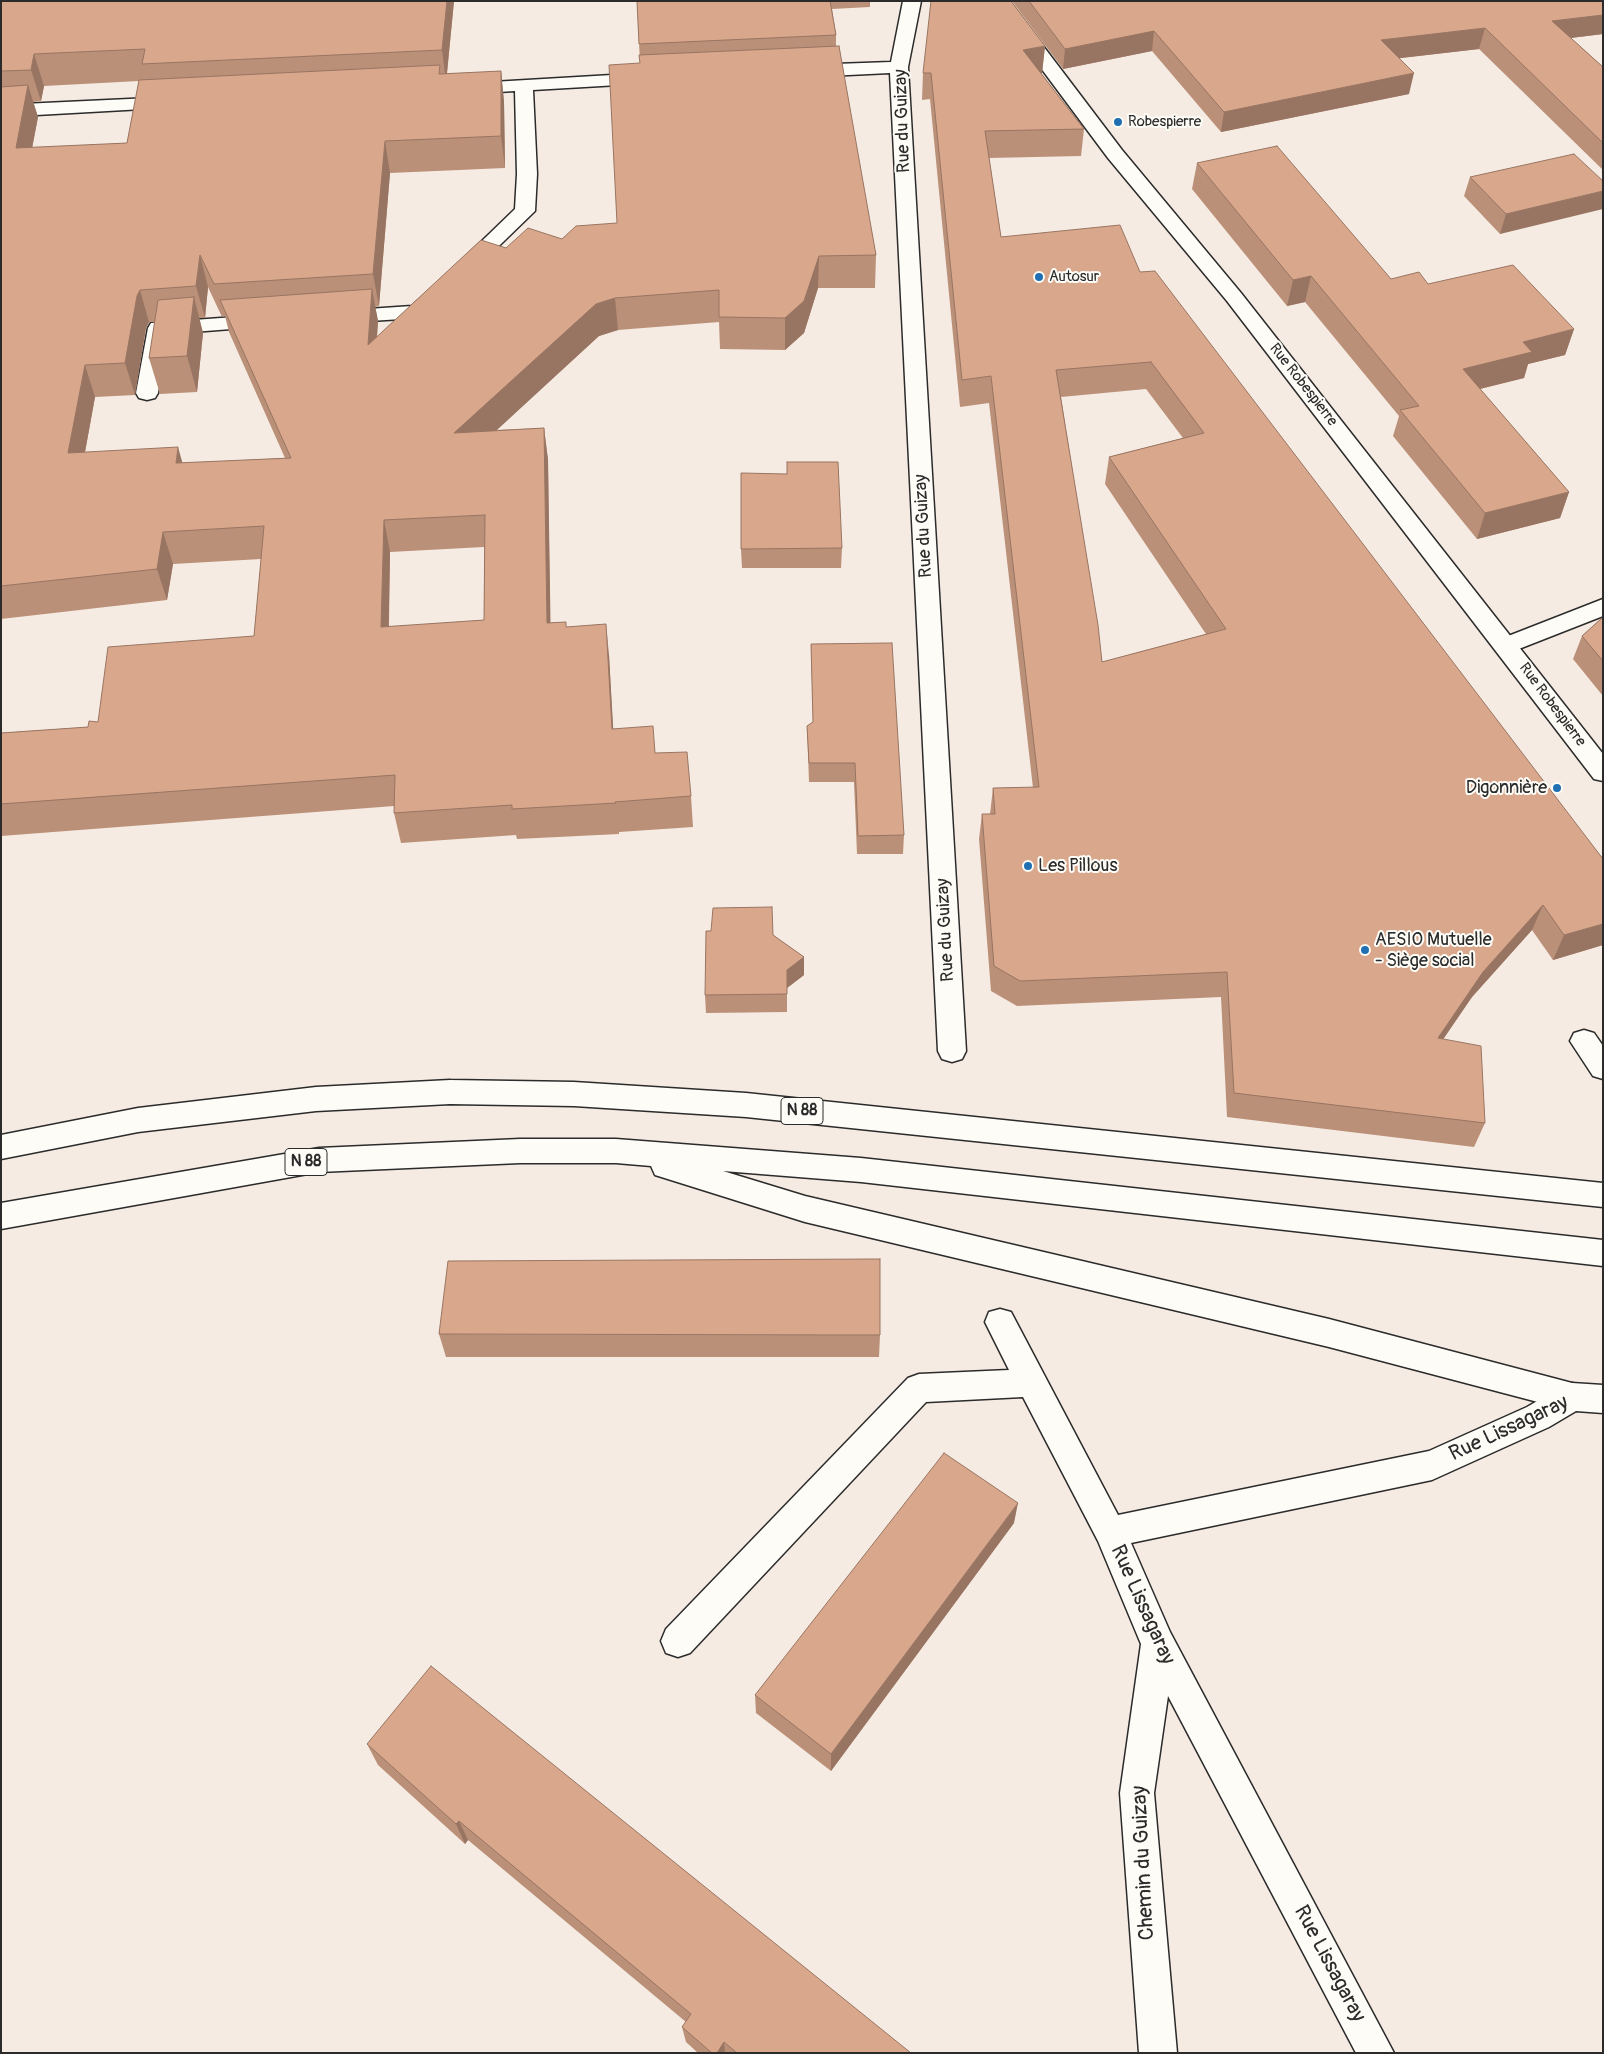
<!DOCTYPE html>
<meta charset="utf-8">
<style>
body{margin:0}
#map{position:relative;width:1604px;height:2054px;overflow:hidden;background:#f6ebe2;font-family:Pangolin,sans-serif}
canvas{display:block}
.frame{position:absolute;inset:0;border:2px solid #2b2b2b;pointer-events:none}
</style>
<div id="map">
<canvas width="1604" height="2054"></canvas>
<div class="frame"></div>
</div>
<script>
const ctx = document.querySelector('canvas').getContext('2d');
ctx.lineJoin = 'round';
const poly = rows => new Path2D(rows.map(r => 'M' + r).join(''));
function strokePath(path, color, width, dash) { ctx.strokeStyle = color; ctx.lineWidth = width; ctx.lineCap = dash ? 'butt' : 'round'; ctx.setLineDash(dash || []); ctx.stroke(path); }
function paint(path, color) { ctx.fillStyle = color; ctx.fill(path, 'evenodd'); }
function drawText(font, color, halo, rows, align = 'center') {
  ctx.font = font + ' Pangolin,sans-serif'; ctx.lineWidth = 4; ctx.setLineDash([]); ctx.textBaseline = 'middle'; ctx.strokeStyle = halo; ctx.fillStyle = color; for (const [text, x, y, turn = 0] of rows) {
    ctx.save(); ctx.translate(x, y); ctx.rotate((+turn || 0) * Math.PI / 180); ctx.textAlign = isNaN(turn) ? turn : align; if (halo) ctx.strokeText(text, 0, 0); ctx.fillText(text, 0, 0); ctx.restore();
  }
}
const minor = poly([
 [903,1,921,1,908,67,966,1051,962,1059,952,1062,942,1059,938,1051,890,73,807,77,800,75,798,71,800,67,807,65,891,62,903,1],
 [646,73,653,75,655,79,653,83,533,90,537,174,535,211,471,273,464,275,457,273,454,269,457,265,515,209,517,174,515,91,465,94,458,92,456,88,458,84,646,73],
 [172,97,179,99,181,103,179,107,1,117,1,105,172,97],
 [434,291,441,293,444,297,425,316,418,318,338,323,331,321,328,317,331,313,338,311,412,306,427,293,434,291],
 [263,315,270,316,273,321,270,326,167,334,158,393,155,398,147,400,139,398,136,393,148,328,151,323,263,315],
 [1603,599,1603,616,1506,654,1498,652,1494,646,1498,640,1603,599],
 [1584,1030,1594,1033,1603,1046,1603,1079,1593,1076,1570,1041,1574,1033,1584,1030],
 [1000,1309,1011,1312,1118,1515,1429,1451,1527,1407,1561,1387,1572,1383,1603,1385,1603,1413,1576,1411,1549,1427,1432,1480,1131,1543,1170,1632,1394,2053,1356,2053,1168,1696,1154,1793,1177,2053,1139,2053,1120,1793,1141,1644,1098,1541,1023,1397,926,1402,690,1653,678,1657,666,1653,661,1641,666,1629,908,1378,919,1374,1009,1370,985,1322,989,1312,1000,1309]
]);
const major = poly([
 [991,1,1009,1,1122,150,1241,293,1603,754,1603,781,1594,779,1227,301,1108,158,991,1]
]);
const highway = poly([
 [450,1080,574,1082,746,1093,1603,1183,1603,1207,746,1117,574,1106,450,1104,316,1111,138,1132,1,1159,1,1135,138,1108,316,1087,450,1080],
 [520,1139,616,1139,861,1158,1603,1240,1603,1266,861,1182,723,1171,805,1196,1329,1319,1572,1383,1583,1387,1587,1397,1583,1407,1572,1411,1329,1347,805,1222,655,1175,651,1166,616,1163,520,1163,319,1172,1,1229,1,1203,319,1148,520,1139]
]);
strokePath(minor, '#2b2b2b', 3);
strokePath(major, '#2b2b2b', 3);
strokePath(highway, '#2b2b2b', 3);
paint(minor, '#fdfcf7');
paint(major, '#fdfcf7');
paint(highway, '#fdfcf7');
paint(poly([
 [1,1,454,1,447,74,501,71,504,102,505,168,390,173,379,306,375,307,378,321,377,337,506,248,562,239,617,223,640,63,637,1,870,1,870,7,832,9,836,35,836,46,876,255,875,288,818,288,804,333,785,350,720,349,719,322,618,330,599,336,496,430,544,428,548,460,550,623,566,622,566,627,609,655,613,729,655,753,691,796,693,827,619,832,619,834,517,839,516,835,401,843,394,813,394,806,1,836,1,733,88,727,254,636,261,559,173,564,167,600,1,619],
 [139,81,127,143,32,148,38,117,33,102,41,101,44,86],
 [208,287,222,317,225,316,229,332,285,458,183,463,85,452,95,397,135,395,146,328,149,322,155,322,149,358,160,394,197,392,203,333,199,318,205,318],
 [484,547,484,620,389,627,390,552],
 [1012,1,1603,1,1603,34,1571,38,1603,67,1603,170,1479,49,1399,58,1409,94,1221,132,1152,51,1063,69],
 [1045,46,1042,73,1041,73,1084,129,1081,156,989,158,1001,237,1140,272,1603,859,1603,945,1553,960,1532,930,1472,997,1443,1039,1485,1123,1474,1147,1227,1117,1221,997,1017,1006,991,991,979,839,982,814,990,814,993,788,1033,788,989,403,960,407,930,99,922,100,923,73],
 [1146,389,1183,438,1109,457,1105,484,1206,634,1102,662,1061,397],
 [1197,163,1391,279,1428,284,1574,329,1565,355,1528,364,1524,378,1480,389,1569,492,1560,518,1477,539,1393,436,1399,416,1305,302,1287,306,1192,189],
 [1470,177,1603,181,1500,234,1464,196],
 [787,474,842,548,841,568,742,568,741,549],
 [1603,617,1603,696,1573,659,1582,636],
 [811,644,904,835,903,854,857,854,854,782,809,782,807,726,813,722],
 [773,935,804,957,804,975,787,988,787,1012,706,1013,705,995],
 [439,1334,880,1335,879,1357,446,1357],
 [1014,1523,831,1771,756,1713,755,1695],
 [367,1744,911,2053,698,2053,686,2042,682,2027,686,2022,468,1840,465,1844,378,1765]
]), '#bb9078');
paint(poly([
 [447,1,454,1,446,82,442,50],
 [1603,15,1603,34,1546,41,1552,21],
 [1485,28,1479,49,1376,61,1381,40],
 [1154,31,1152,51,1063,69,1065,49],
 [1045,46,1042,73,1020,77,1023,50],
 [34,54,44,86,41,101,31,70],
 [501,71,504,102,505,168,501,136],
 [1414,73,1409,94,1221,132,1224,112],
 [28,85,38,117,26,180,16,148],
 [385,141,390,173,379,306,373,274],
 [1603,191,1603,209,1500,234,1506,214],
 [200,255,208,287,205,318,196,286],
 [819,256,818,288,804,333,785,350,785,318],
 [1311,276,1305,302,1287,306,1293,280],
 [372,289,378,321,374,377,368,345],
 [140,290,149,322,146,328,135,395,125,363,137,296],
 [194,297,203,333,197,392,187,356],
 [615,298,618,330,599,336,459,465,454,433,596,304],
 [1574,329,1565,355,1528,364,1524,378,1455,395,1463,369,1523,342],
 [85,365,95,397,79,485,68,453],
 [544,428,548,460,551,654,547,623],
 [178,447,187,479,176,463],
 [1569,492,1560,518,1477,539,1485,513],
 [384,520,390,552,388,659,381,627],
 [163,532,173,564,167,600,157,569],
 [606,624,609,655,615,760,612,729],
 [1543,905,1532,930,1472,997,1427,1063,1438,1038,1483,972],
 [1603,924,1603,945,1553,960,1564,935],
 [804,957,804,975,787,988,787,1012,787,970],
 [1018,1503,1014,1523,831,1771,831,1754],
 [459,1821,468,1840,465,1844,456,1824],
 [724,2042,725,2053,717,2053]
]), '#987562');
const building = poly([
 [1,1,447,1,442,50,142,64,145,49,34,54,31,70,1,71,1,1],
 [637,1,830,1,836,35,639,44,637,1],
 [931,1,1011,1,1045,46,1023,50,1084,129,985,131,1001,237,1120,225,1140,272,1155,271,1603,859,1603,924,1564,935,1543,905,1483,972,1438,1038,1481,1046,1485,1123,1234,1093,1227,972,1020,981,994,966,982,814,995,814,993,788,1039,787,991,376,962,380,931,73,923,73,931,1],
 [1151,362,1204,433,1109,457,1226,629,1102,662,1098,625,1056,370,1151,362],
 [1029,1,1603,1,1603,15,1552,21,1603,67,1603,143,1485,28,1381,40,1414,73,1224,112,1154,31,1065,49,1029,1],
 [839,46,876,255,819,256,804,301,785,318,719,317,719,290,615,298,596,304,454,433,544,428,547,623,566,622,566,627,606,624,612,729,653,726,655,753,687,752,691,796,615,802,616,803,512,809,512,805,394,813,395,775,1,804,1,733,88,727,89,721,98,722,108,647,254,636,264,526,163,532,157,569,1,586,1,87,28,85,16,148,127,143,139,80,440,65,439,74,501,71,501,136,385,141,373,274,214,284,200,255,196,286,140,290,137,296,125,363,85,365,68,453,178,447,176,463,291,458,220,300,372,289,368,345,481,240,506,248,528,228,562,239,576,226,617,223,609,65,640,63,639,55,839,46],
 [485,515,484,620,381,627,384,520,485,515],
 [1277,146,1391,279,1419,272,1428,284,1513,265,1574,329,1523,342,1532,352,1463,369,1569,492,1485,513,1400,410,1419,406,1311,276,1293,280,1197,163,1277,146],
 [1574,154,1603,181,1603,191,1506,214,1470,177,1574,154],
 [194,297,187,356,149,358,158,300,194,297],
 [787,462,838,462,842,548,741,549,741,473,787,474,787,462],
 [1603,617,1603,661,1582,636,1603,617],
 [892,643,904,835,858,836,855,763,809,763,807,726,813,722,811,644,892,643],
 [772,907,773,935,804,957,787,970,787,994,705,995,706,931,711,931,713,908,772,907],
 [880,1259,880,1335,439,1334,448,1261,880,1259],
 [944,1453,1018,1503,831,1754,755,1695,944,1453],
 [431,1666,911,2053,737,2053,724,2042,717,2053,712,2053,682,2027,691,2014,459,1821,456,1824,367,1744,431,1666]
]);
paint(building, '#d9a78c');
strokePath(building, '#987562', 1);
for (const [x, y, r, color] of [
 [1118,122,5,"#1f6fb2"],
 [1039,277,5,"#1f6fb2"],
 [1557,788,5,"#1f6fb2"],
 [1028,866,5,"#1f6fb2"],
 [1365,950,5,"#1f6fb2"]
]) { const dot = new Path2D(); dot.arc(x, y, r, 0, 2 * Math.PI); ctx.fillStyle = color; ctx.fill(dot); strokePath(dot, '#fdfcf7', 2); }
drawText('15px', '#2b2b2b', '#fdfcf7', [
 ["Robespierre",1128,122],
 ["Autosur",1049,277]
], 'left');
drawText('15px', '#2b2b2b', '#fdfcf7', [
 ["Rue Robespierre",1303,385,52],
 ["Rue Robespierre",1552,705,53]
]);
for (const [x, y, w] of [
 [802,1111,42],
 [306,1162,42]
]) { const box = new Path2D(); box.roundRect(x - w / 2, y - 13.5, w, 27, 4); ctx.fillStyle = '#fdfcf7'; ctx.fill(box); strokePath(box, '#2b2b2b', 1); }
drawText('bold 16px', '#2b2b2b', null, [
 ["N 88",802,1111],
 ["N 88",306,1162]
]);
drawText('18px', '#2b2b2b', '#fdfcf7', [
 ["Rue du Guizay",903,121,-92],
 ["Rue du Guizay",924,526,-93],
 ["Rue du Guizay",946,930,-93]
]);
drawText('18px', '#2b2b2b', '#fdfcf7', [
 ["Digonnière",1547,788,"right"],
 ["Les Pillous",1038,866],
 ["AESIO Mutuelle",1375,940],
 ["- Siège social",1375,961]
], 'left');
drawText('21px', '#2b2b2b', '#fdfcf7', [
 ["Rue Lissagaray",1509,1429,-25],
 ["Rue Lissagaray",1142,1605,66],
 ["Chemin du Guizay",1144,1863,-93],
 ["Rue Lissagaray",1329,1964,62]
]);
</script>
